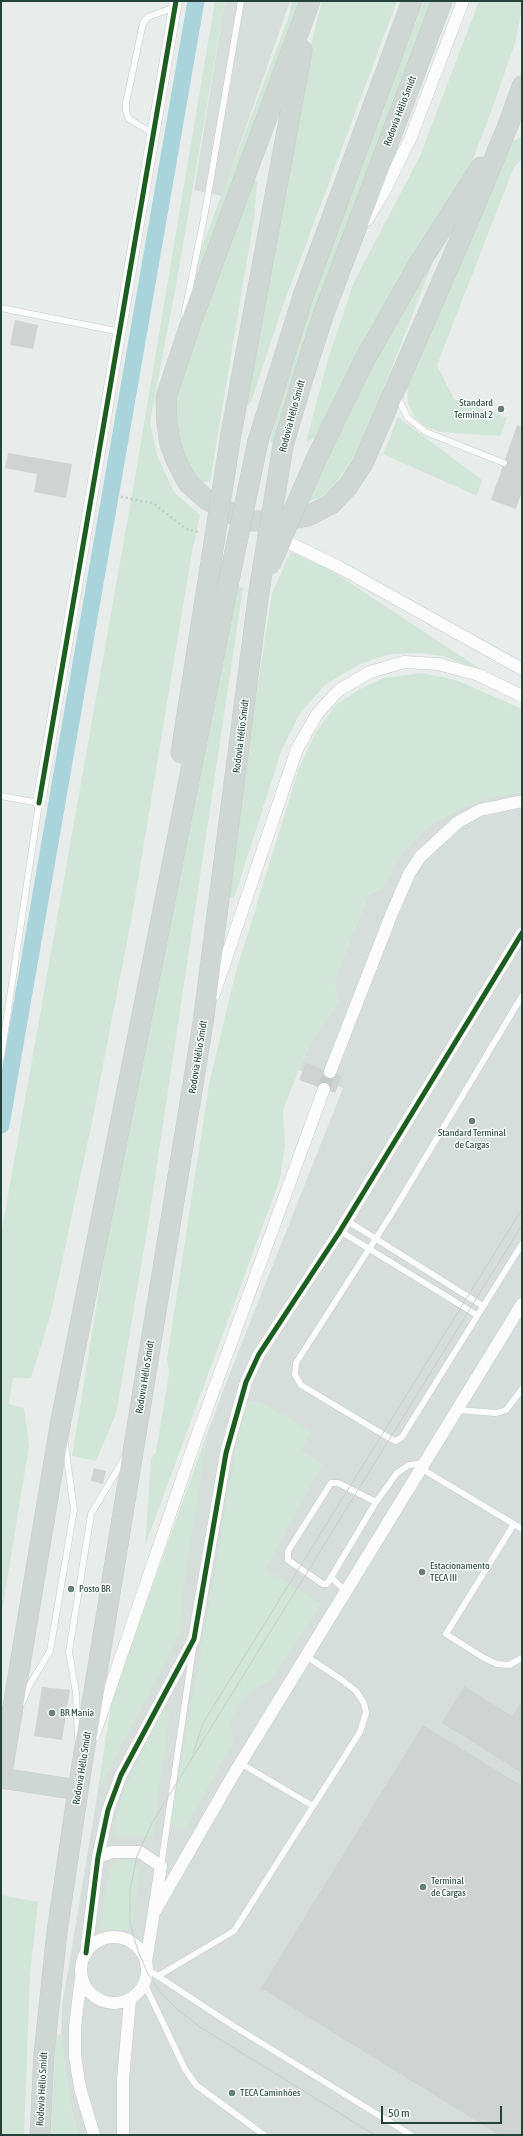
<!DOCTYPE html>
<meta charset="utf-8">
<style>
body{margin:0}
#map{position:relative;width:523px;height:2136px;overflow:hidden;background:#e8edeb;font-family:"Asap Condensed",sans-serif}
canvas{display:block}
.frame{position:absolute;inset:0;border:2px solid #24423a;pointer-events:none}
.scale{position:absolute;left:381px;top:2106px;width:121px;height:18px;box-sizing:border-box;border:2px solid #24423a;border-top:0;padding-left:5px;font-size:12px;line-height:14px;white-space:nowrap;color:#24423a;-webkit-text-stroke:3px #f7fbf9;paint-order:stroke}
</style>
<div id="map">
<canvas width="523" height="2136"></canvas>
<div class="frame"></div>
<div class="scale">50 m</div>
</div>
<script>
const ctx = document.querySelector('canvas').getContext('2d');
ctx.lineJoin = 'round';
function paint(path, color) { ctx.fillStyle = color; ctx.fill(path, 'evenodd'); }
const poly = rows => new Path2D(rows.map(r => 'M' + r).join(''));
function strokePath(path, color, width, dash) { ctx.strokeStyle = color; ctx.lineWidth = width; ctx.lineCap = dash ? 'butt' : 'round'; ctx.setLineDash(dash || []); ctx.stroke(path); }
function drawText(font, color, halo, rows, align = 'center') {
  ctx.font = font + ' "Asap Condensed",sans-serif'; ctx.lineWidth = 3; ctx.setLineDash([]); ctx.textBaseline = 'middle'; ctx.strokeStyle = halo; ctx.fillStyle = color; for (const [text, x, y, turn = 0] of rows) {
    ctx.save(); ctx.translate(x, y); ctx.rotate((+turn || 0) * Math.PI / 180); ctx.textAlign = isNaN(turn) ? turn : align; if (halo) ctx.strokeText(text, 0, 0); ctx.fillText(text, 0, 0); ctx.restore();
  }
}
paint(poly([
 [225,1,290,1,222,196,194,190],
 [522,792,522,2135,77,2135,67,2085,61,2035,62,2006,98,1791,112,1699,224,1388,343,1088,299,1070,310,1042,338,1004,334,981,368,895,382,888,401,853,427,827,458,809,490,797]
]), '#d6dedb');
paint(poly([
 [215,1,225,1,176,285,150,422,157,455,174,492,200,515,192,552,132,916,92,1122,51,1313,31,1378,13,1378,9,1404,24,1408,29,1446,1,1617,1,1235,133,489],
 [292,1,301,1,196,279,196,263,289,16],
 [322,1,397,1,283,306,251,402,247,406,245,404,305,67],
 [424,1,434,1,275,444,270,442,283,389,298,341,351,191],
 [479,1,522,1,522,10,515,43,491,112,473,159,449,206,317,436,306,442,328,359,354,282,420,156],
 [522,137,522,159,514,167,437,365,454,399,507,418,500,436,440,432,424,426,414,416,408,404,407,386,416,362,504,153,513,141],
 [256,180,257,184,254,218,210,482,201,482,183,463,172,407,180,371,251,182],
 [439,246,377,406,355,455,335,484,322,497,309,501,323,459,382,335],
 [398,417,482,480,477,496,383,454],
 [291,552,329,569,485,672,443,656,419,653,390,654,360,664,326,684,300,713,282,749,234,898,225,897,272,593],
 [236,586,243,588,147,1232,116,1414,96,1461,72,1456,115,1191],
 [422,673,456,680,522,709,522,792,490,797,458,809,427,827,401,853,382,888,368,895,334,981,338,1004,310,1042,283,1110,285,1146,280,1179,145,1546,151,1459,156,1452,169,1373,167,1359,209,1084,235,975,299,768,316,732,336,705,360,689,384,678],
 [258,1401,311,1431,301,1451,323,1463,265,1569,321,1604,272,1680,251,1691,237,1707,231,1723,233,1742,185,1829,176,1828,171,1821,243,1410,248,1402],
 [212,1420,204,1455,181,1604,180,1633,98,1791,112,1699],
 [165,1710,169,1715,153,1836,115,1836,118,1806,158,1714],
 [119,1860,133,1861,140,1872,131,1930,99,1930,110,1869],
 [1,1895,38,1902,30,1974,24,2135,1,2135],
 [56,2034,61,2035,67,2085,77,2135,51,2135]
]), '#d1e6d8');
strokePath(poly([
 [1,1125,196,1]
]), '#a9d4db', 17);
paint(poly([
 [15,320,38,325,33,349,10,345],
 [517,425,522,427,522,491,516,509,491,500],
 [8,453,72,464,66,498,34,492,37,474,5,468],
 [306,1063,342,1076,335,1093,299,1080],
 [94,1468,106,1471,103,1484,91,1481],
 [464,1686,512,1716,522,1699,522,1773,442,1723],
 [42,1687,70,1690,62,1740,34,1736],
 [423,1725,522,1786,522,2135,499,2135,261,1988]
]), '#cfd4d2');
strokePath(poly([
 [324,1089,330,1072]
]), '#c1cbc8', 12, [12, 6]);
const service = poly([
 [152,133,129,119,126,111,126,103,143,23,148,17,175,7],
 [1,308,121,332],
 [184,316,204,218,241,1],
 [397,397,408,418,426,432,504,463],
 [1,796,39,803,1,1057],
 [522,996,394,1210,296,1363,295,1375,301,1385,391,1439,396,1441,402,1437,522,1244],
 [346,1220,483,1306],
 [340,1231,477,1315],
 [458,1410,496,1413,506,1410,522,1389],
 [422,1469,522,1529],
 [376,1502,338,1483,331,1483,288,1551,288,1560,323,1584,327,1584,376,1502,397,1473,409,1465,423,1463],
 [514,1524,446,1634,484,1658,497,1664,509,1665,522,1658],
 [331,1577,346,1592],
 [22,1703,29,1686,50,1651,74,1510,65,1444],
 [78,1738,76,1693,69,1652,91,1514,125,1457],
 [240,1763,313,1806],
 [161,1866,193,1648],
 [147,1969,232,2025,411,2135],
 [158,1976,234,1931,360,1732,366,1713,364,1703,356,1691,342,1680,306,1656],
 [144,1983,185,2069,196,2085,264,2135]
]);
const minor = poly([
 [367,220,384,192,411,137,463,1],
 [277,537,339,567,522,669],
 [39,803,176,1],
 [214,994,297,749,317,714,339,690,370,672,404,662,438,664,479,675,522,696],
 [330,1072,392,913,409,874,420,857,458,822,480,810,522,801],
 [94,1735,194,1444,324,1089],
 [98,1857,112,1852,140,1852,161,1866,146,1962],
 [155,1911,232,1777,522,1304],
 '81 1970a33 33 0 1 1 66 0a33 33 0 1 1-66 0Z',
 [86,1953,98,1857,108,1810,121,1775,194,1639,226,1453,246,1382,259,1354,340,1231,522,933],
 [81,1977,75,2027,75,2056,80,2088,94,2135],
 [123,2135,123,2079,130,2000]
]);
const primary = poly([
 [310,1,191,322,166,397,167,424,170,444,176,460,188,483,206,499,245,521,282,521,308,516,331,504,348,486,363,463,467,224,509,123,522,86],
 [231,434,302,50],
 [258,441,303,296,412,1],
 [283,446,303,378,324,313,442,1],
 [317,457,364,361,419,264,481,167],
 [181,753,208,581],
 [1,1778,61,1420,228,585],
 [1,1778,78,1790],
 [40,2135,44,2054,57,1932,80,1777,203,1023,259,591]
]);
strokePath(service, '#c5cac8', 7);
strokePath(minor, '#c5cac8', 13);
strokePath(primary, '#c3ccc9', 21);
strokePath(poly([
 [106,494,153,503,186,529,199,532]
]), '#c3ccca', 2.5, [2, 3]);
strokePath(service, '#fcfcfc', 6);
strokePath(minor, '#fcfcfc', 12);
strokePath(primary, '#cfd7d5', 20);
strokePath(poly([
 [193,1754,203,1723,522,1209],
 [375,2135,200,2027,178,2010,161,1993,148,1974,138,1951,130,1923,130,1890,137,1856,152,1823,522,1225]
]), '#c9cdcc', 1);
const primaryBridge = poly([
 [270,565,317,457],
 [208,581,231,434],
 [228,585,258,441],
 [259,591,283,446]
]);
strokePath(primaryBridge, '#c3ccc9', 21, []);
strokePath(primaryBridge, '#cfd7d5', 20);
strokePath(poly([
 [39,803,176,1],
 [86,1953,98,1857,108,1810,121,1775,194,1639,226,1453,246,1382,259,1354,340,1231,522,933]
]), '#1b5e20', 5);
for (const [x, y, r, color] of [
 [501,409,4,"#697e78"],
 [472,1121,4,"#697e78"],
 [422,1572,4,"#697e78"],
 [71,1589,4,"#697e78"],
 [52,1713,4,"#697e78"],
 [423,1887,4,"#697e78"],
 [232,2093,4,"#697e78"]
]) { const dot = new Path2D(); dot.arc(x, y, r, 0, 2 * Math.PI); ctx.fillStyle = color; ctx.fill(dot); strokePath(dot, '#f7fbf9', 1.5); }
drawText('10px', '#24423a', '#f7fbf9', [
 ["Rodovia Hélio Smidt",400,111,-69],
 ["Rodovia Hélio Smidt",292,416,-75],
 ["Rodovia Hélio Smidt",241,736,-83],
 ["Rodovia Hélio Smidt",198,1057,-81],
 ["Rodovia Hélio Smidt",145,1377,-81],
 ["Rodovia Hélio Smidt",82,1768,-81],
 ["Rodovia Hélio Smidt",42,2089,-87]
]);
drawText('10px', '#24423a', '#f7fbf9', [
 ["Standard",493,403,"right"],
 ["Terminal 2",493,415,"right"],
 ["Standard Terminal",472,1133,"center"],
 ["de Cargas",472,1145,"center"],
 ["Estacionamento",430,1566],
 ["TECA III",430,1578],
 ["Posto BR",79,1589],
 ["BR Mania",60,1713],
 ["Terminal",431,1881],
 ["de Cargas",431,1893],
 ["TECA Caminhões",240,2093]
], 'left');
</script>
